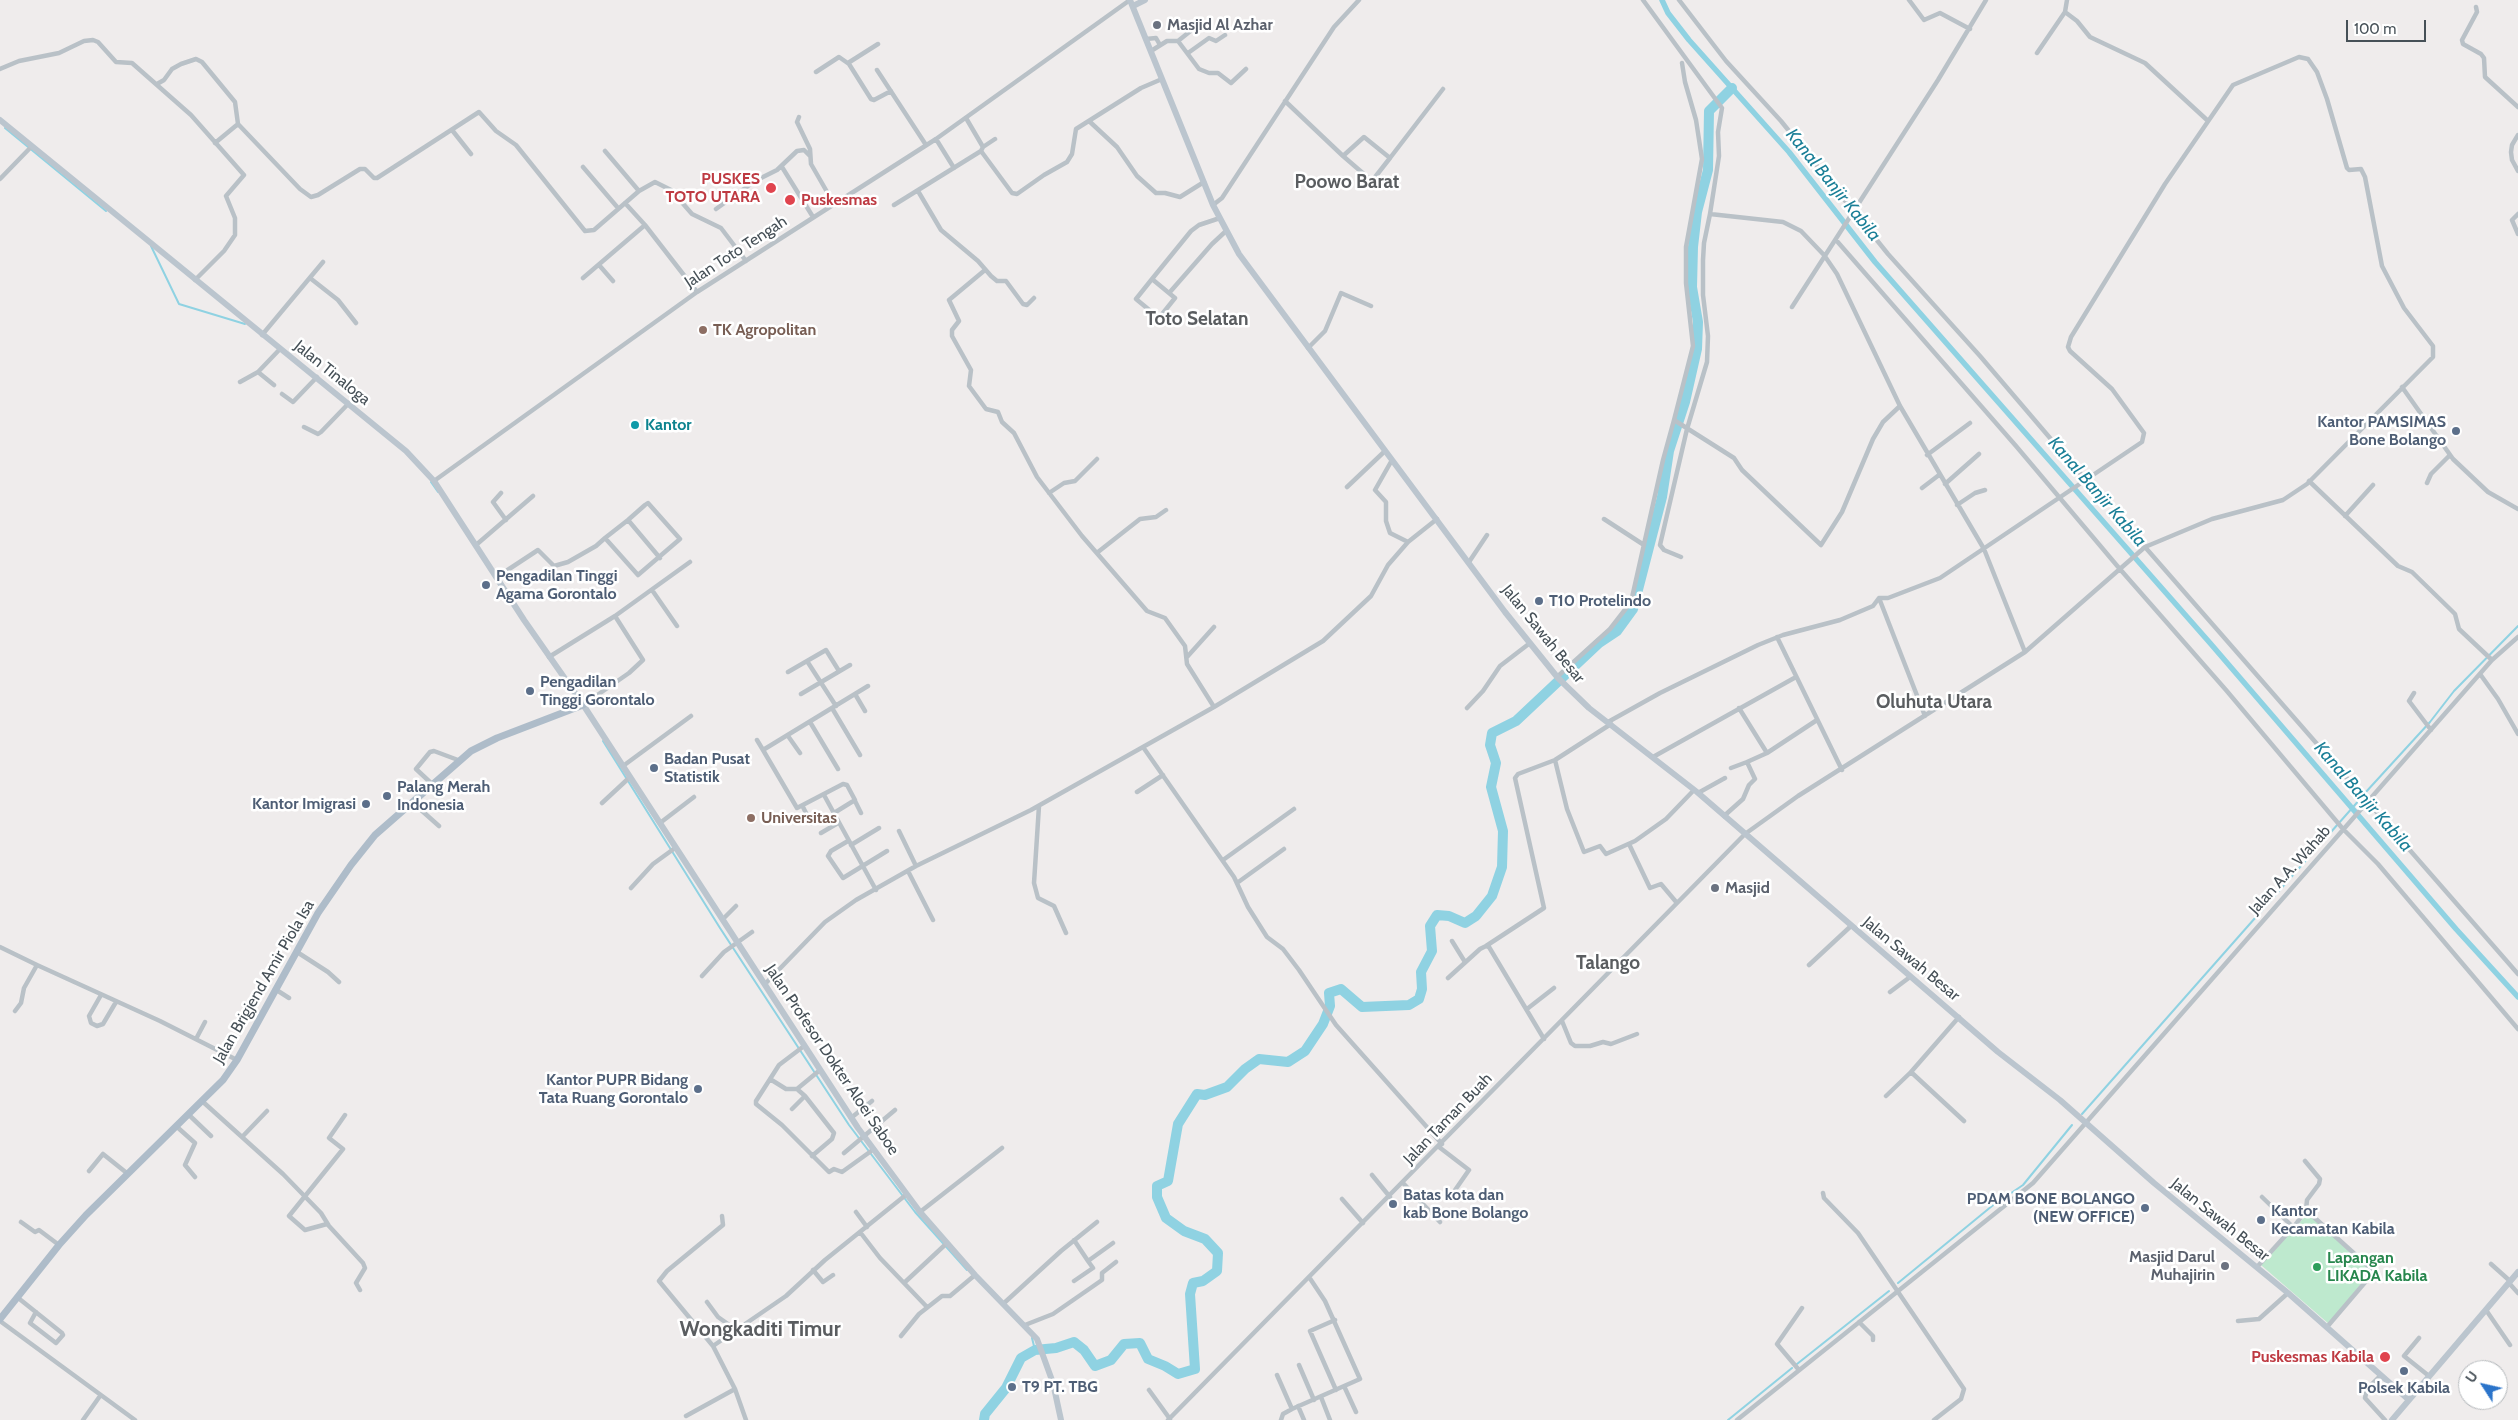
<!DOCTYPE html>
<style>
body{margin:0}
#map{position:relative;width:2518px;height:1420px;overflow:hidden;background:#efecec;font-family:Cabin,sans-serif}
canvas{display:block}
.north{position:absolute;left:2458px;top:1360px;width:50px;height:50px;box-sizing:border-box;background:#fff;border:1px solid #b5b9bc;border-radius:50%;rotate:305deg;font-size:14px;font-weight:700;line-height:20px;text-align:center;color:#465057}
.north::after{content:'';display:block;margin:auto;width:18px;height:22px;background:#2b74ca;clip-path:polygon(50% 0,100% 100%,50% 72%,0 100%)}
.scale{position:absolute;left:2346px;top:20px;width:80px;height:22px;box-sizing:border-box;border:2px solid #465057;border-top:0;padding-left:6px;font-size:15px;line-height:18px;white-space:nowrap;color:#465057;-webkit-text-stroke:4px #fff;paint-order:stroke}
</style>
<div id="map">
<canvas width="2518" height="1420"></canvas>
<div class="north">U</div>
<div class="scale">100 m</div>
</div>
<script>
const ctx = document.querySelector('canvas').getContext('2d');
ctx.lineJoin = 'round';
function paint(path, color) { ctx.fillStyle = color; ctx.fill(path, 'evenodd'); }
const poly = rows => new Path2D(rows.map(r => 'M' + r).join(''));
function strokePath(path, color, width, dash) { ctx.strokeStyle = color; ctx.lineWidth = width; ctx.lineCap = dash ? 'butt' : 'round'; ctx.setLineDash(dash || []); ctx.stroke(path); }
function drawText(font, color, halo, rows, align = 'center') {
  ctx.font = font + ' Cabin,sans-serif'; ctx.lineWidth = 5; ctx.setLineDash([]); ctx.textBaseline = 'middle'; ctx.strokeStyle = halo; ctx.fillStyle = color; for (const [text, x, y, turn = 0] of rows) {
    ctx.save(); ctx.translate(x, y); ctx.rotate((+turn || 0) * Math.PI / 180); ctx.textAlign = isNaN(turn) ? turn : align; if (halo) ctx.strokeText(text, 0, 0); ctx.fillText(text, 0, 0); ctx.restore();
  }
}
paint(poly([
 [2309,1212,2373,1269,2329,1324,2261,1265]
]), '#bee9ce');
strokePath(poly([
 [5,128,106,211],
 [151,246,179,304,245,324],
 [431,482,438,492],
 [603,741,720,928,849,1125,915,1212,967,1270],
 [2365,793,2430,722,2454,691,2518,626],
 [2082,1114,2361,798],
 [1898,1283,1992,1206,2023,1185,2072,1125],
 [1032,1338,1035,1350],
 [1797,1364,1889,1291],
 [1728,1420,1792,1368]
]), '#8fd2e2', 2);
strokePath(poly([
 [1662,0,1668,13,1689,40,1789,152,1875,262,2210,643,2456,929,2518,997]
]), '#8fd2e2', 5.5);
strokePath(poly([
 [984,1420,985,1414,1006,1388,1021,1358,1035,1350,1056,1348,1074,1342,1084,1350,1095,1366,1111,1360,1124,1344,1140,1343,1148,1359,1165,1366,1178,1374,1195,1369,1190,1294,1193,1283,1203,1281,1217,1271,1218,1253,1205,1239,1184,1231,1166,1218,1157,1197,1157,1186,1168,1181,1178,1124,1197,1094,1205,1095,1227,1087,1245,1069,1259,1059,1288,1062,1305,1051,1323,1024,1330,1006,1329,993,1341,989,1362,1007,1409,1005,1419,999,1422,989,1421,972,1432,951,1430,926,1437,915,1449,916,1465,923,1476,916,1492,896,1502,867,1503,831,1491,787,1496,763,1490,745,1492,733,1516,721,1599,643,1617,631,1633,609,1662,497,1669,451,1685,402,1697,349,1698,322,1692,287,1693,247,1697,212,1708,170,1709,111,1732,88]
]), '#8fd2e2', 10);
strokePath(poly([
 [1643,0,1722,108,1718,132,1719,156,1710,214],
 [1679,0,1726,61,1781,121,1888,254,1980,356,2085,479],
 [1909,0,1924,20,1940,13,1970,29],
 [2067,0,2065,12,2077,21,2090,37,2145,63,2207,120],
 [2476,7,2477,12,2462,40,2463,44,2481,54,2484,58,2485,77,2518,107],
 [1146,39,1156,38,1160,45],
 [1178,41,1193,29],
 [1151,51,1167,41,1178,41,1199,69,1209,73,1218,73,1231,83,1246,69],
 [1188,53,1209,38,1216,41,1225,35],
 [2037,53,2065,12],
 [848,63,878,44],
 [0,69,19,61,59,53,84,41,93,40,98,42,116,62,132,63,191,115,244,175,226,196,235,218,235,235,224,251,195,280],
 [877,70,926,145],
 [816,72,839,57,849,64,871,99,874,100,891,91],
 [157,84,164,80,172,69,181,64,196,59,202,62,235,102,238,124,300,189,311,197,318,195,360,169,365,169,374,178,377,178,479,112,496,131,516,145,585,231,594,230,639,191,655,182,671,190,692,214,721,228,746,261],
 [1285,101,1343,156,1364,137,1390,158,1443,89],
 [799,117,797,122,810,149,811,164,834,204],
 [1089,121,1117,147,1137,176,1156,193,1165,193,1180,197,1204,182],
 [452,130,471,154],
 [2518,135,2512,145,2511,152,2512,160,2518,171],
 [936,139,954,168],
 [215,143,238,124],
 [983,147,995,139],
 [605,151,639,191],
 [981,151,1012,193,1017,194,1044,175,1067,162,1072,154,1076,129,1141,88,1162,79],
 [1343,156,1372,181,1390,158],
 [583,167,618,208],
 [782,167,813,217],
 [0,179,32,146],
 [918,191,941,230,978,261,991,276,997,281,1006,281,1023,304,1027,305,1034,298],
 [625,203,645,225],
 [894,205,981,151,983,147,966,118],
 [1213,205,1222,198,1334,27,1359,0],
 [716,209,755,181,777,170,797,151,804,150,810,156],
 [2518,214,2512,220,2518,234],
 [1836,240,2016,446,2119,568,2226,690,2343,829,2378,864,2518,1029],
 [599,265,613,281],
 [985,270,949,300,959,321,952,330,952,336,971,370,969,386,986,409,998,412,1002,422,1014,433,1037,477,1082,536,1147,611,1165,618,1185,646,1187,664,1214,707],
 [310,278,338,300,356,323],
 [583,278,645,225,697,292],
 [1152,279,1136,299,1159,318,1175,298,1152,279,1191,231,1199,225,1220,218],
 [1170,292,1212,244,1226,231],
 [1792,307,1938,80,1986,0],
 [262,335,323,262],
 [1308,348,1325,331,1341,293,1371,306],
 [258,372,274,385],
 [240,382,258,372,280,349],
 [2402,387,2453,459,2488,492,2518,509],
 [282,394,293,402,317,377],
 [1674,420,1693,346,1686,283,1686,247,1702,159,1696,120,1685,82,1682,63],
 [304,427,318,434,321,432,349,403],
 [1927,455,1970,423],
 [1392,460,1375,490,1386,502,1386,521,1390,533,1408,542],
 [434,481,697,292,936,139,1130,0],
 [2309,481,2398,566,2412,572,2451,610,2455,614,2459,629,2492,660],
 [2427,483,2431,474,2450,455],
 [1945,484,1979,454],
 [1347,487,1385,451],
 [1922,488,1939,475],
 [501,493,493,502,506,520],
 [1049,493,1064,483,1075,481,1097,459],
 [1957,505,1975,493,1985,490],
 [2345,516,2373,485],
 [1604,519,1644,545],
 [628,520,660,558],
 [476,545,533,496],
 [2145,547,2518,974],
 [1098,552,1140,519,1156,517,1166,510],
 [1681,557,1664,550,1660,545,1687,429,1707,362,1708,336,1703,295,1703,260,1704,243,1710,214,1783,222,1801,231,1824,255,1837,274,1900,406,1984,549,2025,652],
 [1469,562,1487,535],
 [497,577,538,550,554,566,568,562,596,546,605,538,628,520,645,505,648,503,680,539,638,575,605,538],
 [652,590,677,626],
 [1879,598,1925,716],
 [615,616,690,562],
 [1777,637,1842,770],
 [549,657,615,616,643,660,629,673,583,705],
 [1187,657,1214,627],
 [807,661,826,650,839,671],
 [788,672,807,661,836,706],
 [2480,674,2498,699,2518,734],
 [1557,677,1610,629,1631,602,1663,460,1674,420,1734,458,1742,470,1821,545,1842,512,1873,439,1883,422,1900,406],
 [2414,693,2409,701,2431,730],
 [801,694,850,665],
 [855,694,865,711],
 [832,708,860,755],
 [1467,708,1483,691,1500,666,1530,643],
 [1739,708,1767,753],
 [810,722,838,769],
 [788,736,800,753],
 [757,740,763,750],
 [1143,747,1234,877,1248,907,1267,937,1283,949,1299,970,1336,1025,1442,1144],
 [1653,757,1796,677],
 [1555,760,1567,809,1584,852,1600,846,1606,854,1635,841,1666,819,1694,790],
 [623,766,691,716],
 [1731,768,1747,762],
 [431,783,416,769,430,752,434,751,458,760],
 [1137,792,1163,775],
 [1698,793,1725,778],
 [824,795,876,890],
 [855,801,861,813],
 [412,802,439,826],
 [602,803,630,777],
 [1039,806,1034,883,1038,898,1054,906,1066,933],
 [803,807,811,823],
 [834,813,855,800,847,785,843,784,797,808,763,750,868,686],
 [1724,816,1743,799,1749,785,1755,779,1747,762,1767,753,1817,720],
 [660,823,694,797],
 [899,831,916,866],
 [821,833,838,823],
 [848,841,831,851,828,856,843,878,887,851],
 [1629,844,1650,888,1661,884,1677,903],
 [851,845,879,828],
 [1223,860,1294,809],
 [908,871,933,920],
 [1237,883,1284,849],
 [631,888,653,864,675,848],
 [723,919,736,906],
 [1452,941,1465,962],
 [1486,946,1544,908,1515,778,1518,774,1555,760,1611,724],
 [0,947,37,965],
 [297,952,328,972,339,982],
 [1809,965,1851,926],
 [702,976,724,952,752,932],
 [1448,978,1480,949,1486,946,1489,947,1544,1039],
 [765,984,825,922,856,900,916,866,1031,810,1214,707,1323,641,1371,596,1388,565,1408,542,1437,519],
 [275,989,289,998],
 [1890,992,1910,977],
 [101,995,89,1016,91,1023,97,1026,103,1024,116,1002],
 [1527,1009,1554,988],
 [15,1011,21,1003,24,988,37,965,160,1021,237,1060],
 [1959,1017,1911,1072,1964,1121],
 [1562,1021,1571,1043,1575,1046,1590,1046,1603,1042,1611,1044,1637,1034],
 [196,1039,205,1022],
 [804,1046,779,1065,756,1101,756,1104,782,1125,829,1172,834,1169,842,1172,874,1149],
 [770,1079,786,1089,797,1089,805,1096,792,1109],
 [797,1089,820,1070],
 [805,1096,834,1133,832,1139,812,1156],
 [1886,1096,1911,1072],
 [202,1101,283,1174,321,1213,329,1226,363,1263,365,1268,356,1283,360,1290],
 [188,1114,211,1136],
 [851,1118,872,1101],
 [176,1126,195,1143,185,1165,195,1177],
 [243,1136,267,1111],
 [1439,1147,1469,1170,1453,1193],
 [844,1153,895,1110],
 [89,1171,103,1154,128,1174],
 [1372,1175,1390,1197],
 [1403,1183,1440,1222],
 [1823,1193,1824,1198,1858,1233,1964,1389,1961,1399,1934,1420],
 [2262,1197,2293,1227],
 [1342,1199,1363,1223],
 [2306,1210,2368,1266,2373,1273,2327,1327],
 [856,1212,867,1227],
 [920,1212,1002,1148],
 [21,1222,35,1232,39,1230,59,1245],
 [327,1224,305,1230,289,1216,343,1149,329,1138,345,1115],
 [860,1232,880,1258,904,1283,947,1243],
 [1074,1240,1088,1261,1113,1243],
 [2491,1264,2510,1281],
 [2257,1267,2296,1224,2306,1210,2307,1200,2319,1184,2320,1179,2305,1161],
 [813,1270,823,1282,833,1275],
 [1074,1281,1093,1268,1088,1261],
 [904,1283,927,1307],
 [2509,1283,2518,1293],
 [17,1297,62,1333,63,1335,56,1343,30,1323,36,1312],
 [707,1302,718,1317,735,1329],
 [1003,1304,1061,1251,1097,1222],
 [2486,1310,2510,1345],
 [1335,1320,1310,1331,1336,1390],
 [0,1321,135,1420],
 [2238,1321,2259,1319,2288,1293],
 [1859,1322,1873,1336,1873,1340],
 [1025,1325,1053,1314,1092,1287,1102,1280,1102,1273,1116,1262],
 [901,1336,919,1314,942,1296,950,1296,975,1275],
 [2419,1338,2404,1356,2429,1376],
 [713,1346,659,1281,667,1271,723,1225,722,1216],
 [1299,1365,1314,1400],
 [1799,1370,1777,1344,1802,1308],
 [1277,1375,1292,1409],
 [2381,1375,2367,1389,2365,1398,2385,1420],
 [1344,1386,1356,1412],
 [735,1389,746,1420],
 [1149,1390,1170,1419],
 [1321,1397,1330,1420],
 [1298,1406,1304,1420],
 [686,1416,735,1389,713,1346,786,1296,825,1260,907,1194],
 [83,1420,100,1396],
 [1168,1420,1745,834,1798,796,2025,652,2145,547,2212,519,2283,500,2307,484,2433,357,2433,346,2404,308,2382,266,2365,177,2361,169,2349,170,2347,168,2327,99,2317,72,2308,59,2299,57,2233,85,2165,184,2071,337,2068,347,2070,351,2112,389,2144,433,2142,442,1940,578,1888,598,1879,598,1873,606,1840,620,1783,635,1758,645,1660,693,1608,722],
 [1281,1420,1283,1414,1292,1409,1360,1379,1325,1301,1309,1277],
 [1737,1420,2033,1183,2492,660,2518,637]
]), '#b9c1c7', 4.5);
strokePath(poly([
 [1130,0,1213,205,1239,254,1505,612,1558,678,1589,708,1697,792,1998,1052,2060,1100,2154,1183,2288,1293,2409,1400],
 [1133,6,1145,0],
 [0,120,406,451,434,481,524,620,582,703,858,1128,920,1212,975,1275,1037,1339,1053,1383,1061,1420],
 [2392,1420,2518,1272]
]), '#bbc5ce', 6);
strokePath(poly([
 [0,1319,59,1245,86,1215,223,1080,237,1060,318,913,351,865,375,835,471,751,497,738,583,705]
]), '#aebcc9', 7);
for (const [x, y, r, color] of [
 [1157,25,5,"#6b7280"],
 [771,188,6,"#e0444e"],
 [790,200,6,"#e0444e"],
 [703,330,5,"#8d6e63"],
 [635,425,5,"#0f9aa8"],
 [2456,431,5,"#5c6f8a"],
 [486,585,5,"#5c6f8a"],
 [1539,601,5,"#5c6f8a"],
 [530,691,5,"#5c6f8a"],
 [654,768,5,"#5c6f8a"],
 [387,796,5,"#5c6f8a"],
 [366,804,5,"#5c6f8a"],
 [751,818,5,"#8d6e63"],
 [1715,888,5,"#6b7280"],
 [698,1089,5,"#5c6f8a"],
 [1393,1204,5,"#5c6f8a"],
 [2145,1208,5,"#5c6f8a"],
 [2261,1220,5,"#5c6f8a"],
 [2225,1266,5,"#6b7280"],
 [2317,1267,5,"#2e9e5b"],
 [2385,1357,6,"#e0444e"],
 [2404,1371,5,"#5c6f8a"],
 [1012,1387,5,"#5c6f8a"]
]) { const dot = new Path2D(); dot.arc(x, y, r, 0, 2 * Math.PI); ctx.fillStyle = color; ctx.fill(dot); strokePath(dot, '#fff', 2); }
drawText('bold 16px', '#5b616d', '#fff', [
 ["Masjid Al Azhar",1167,25],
 ["Masjid",1725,888],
 ["Masjid Darul",2215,1257,"right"],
 ["Muhajirin",2215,1275,"right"]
], 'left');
drawText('bold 16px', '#be3a42', '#fff', [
 ["PUSKES",760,179],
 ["TOTO UTARA",760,197],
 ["Puskesmas",801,200,"left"],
 ["Puskesmas Kabila",2374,1357]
], 'right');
drawText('16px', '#465057', '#fff', [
 ["Jalan Toto Tengah",736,252,-33],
 ["Jalan Tinaloga",332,373,39],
 ["Jalan Sawah Besar",1543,634,51],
 ["Jalan A.A. Wahab",2290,870,-48],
 ["Jalan Sawah Besar",1911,959,40],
 ["Jalan Brigjend Amir Piola Isa",264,982,-60],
 ["Jalan Profesor Dokter Aloei Saboe",832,1060,56],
 ["Jalan Taman Buah",1448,1119,-46],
 ["Jalan Sawah Besar",2220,1220,39]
]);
drawText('bold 16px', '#785e54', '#fff', [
 ["TK Agropolitan",713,330],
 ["Universitas",761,818]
], 'left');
drawText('bold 16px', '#4e5e75', '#fff', [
 ["Kantor PAMSIMAS",2446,422,"right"],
 ["Bone Bolango",2446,440,"right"],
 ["Pengadilan Tinggi",496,576],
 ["Agama Gorontalo",496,594],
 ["T10 Protelindo",1549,601],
 ["Pengadilan",540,682],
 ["Tinggi Gorontalo",540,700],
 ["Badan Pusat",664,759],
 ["Statistik",664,777],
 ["Palang Merah",397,787],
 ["Indonesia",397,805],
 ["Kantor Imigrasi",356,804,"right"],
 ["Kantor PUPR Bidang",688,1080,"right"],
 ["Tata Ruang Gorontalo",688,1098,"right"],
 ["Batas kota dan",1403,1195],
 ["kab Bone Bolango",1403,1213],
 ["PDAM BONE BOLANGO",2135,1199,"right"],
 ["(NEW OFFICE)",2135,1217,"right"],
 ["Kantor",2271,1211],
 ["Kecamatan Kabila",2271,1229],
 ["T9 PT. TBG",1022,1387],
 ["Polsek Kabila",2404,1388,"center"]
], 'left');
drawText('bold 16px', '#0d838f', '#fff', [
 ["Kantor",645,425]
], 'left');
drawText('bold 16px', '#27864d', '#fff', [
 ["Lapangan",2327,1258],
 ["LIKADA Kabila",2327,1276]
], 'left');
drawText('italic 18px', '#1a7f97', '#fff', [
 ["Kanal Banjir Kabila",1833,185,51],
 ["Kanal Banjir Kabila",2097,492,49],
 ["Kanal Banjir Kabila",2363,797,49]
]);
drawText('bold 19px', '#5a5d60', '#fff', [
 ["Poowo Barat",1347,182],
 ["Toto Selatan",1197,319],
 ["Oluhuta Utara",1934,702],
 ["Talango",1608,963]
]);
drawText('bold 21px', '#5a5d60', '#fff', [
 ["Wongkaditi Timur",760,1330]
]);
</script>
